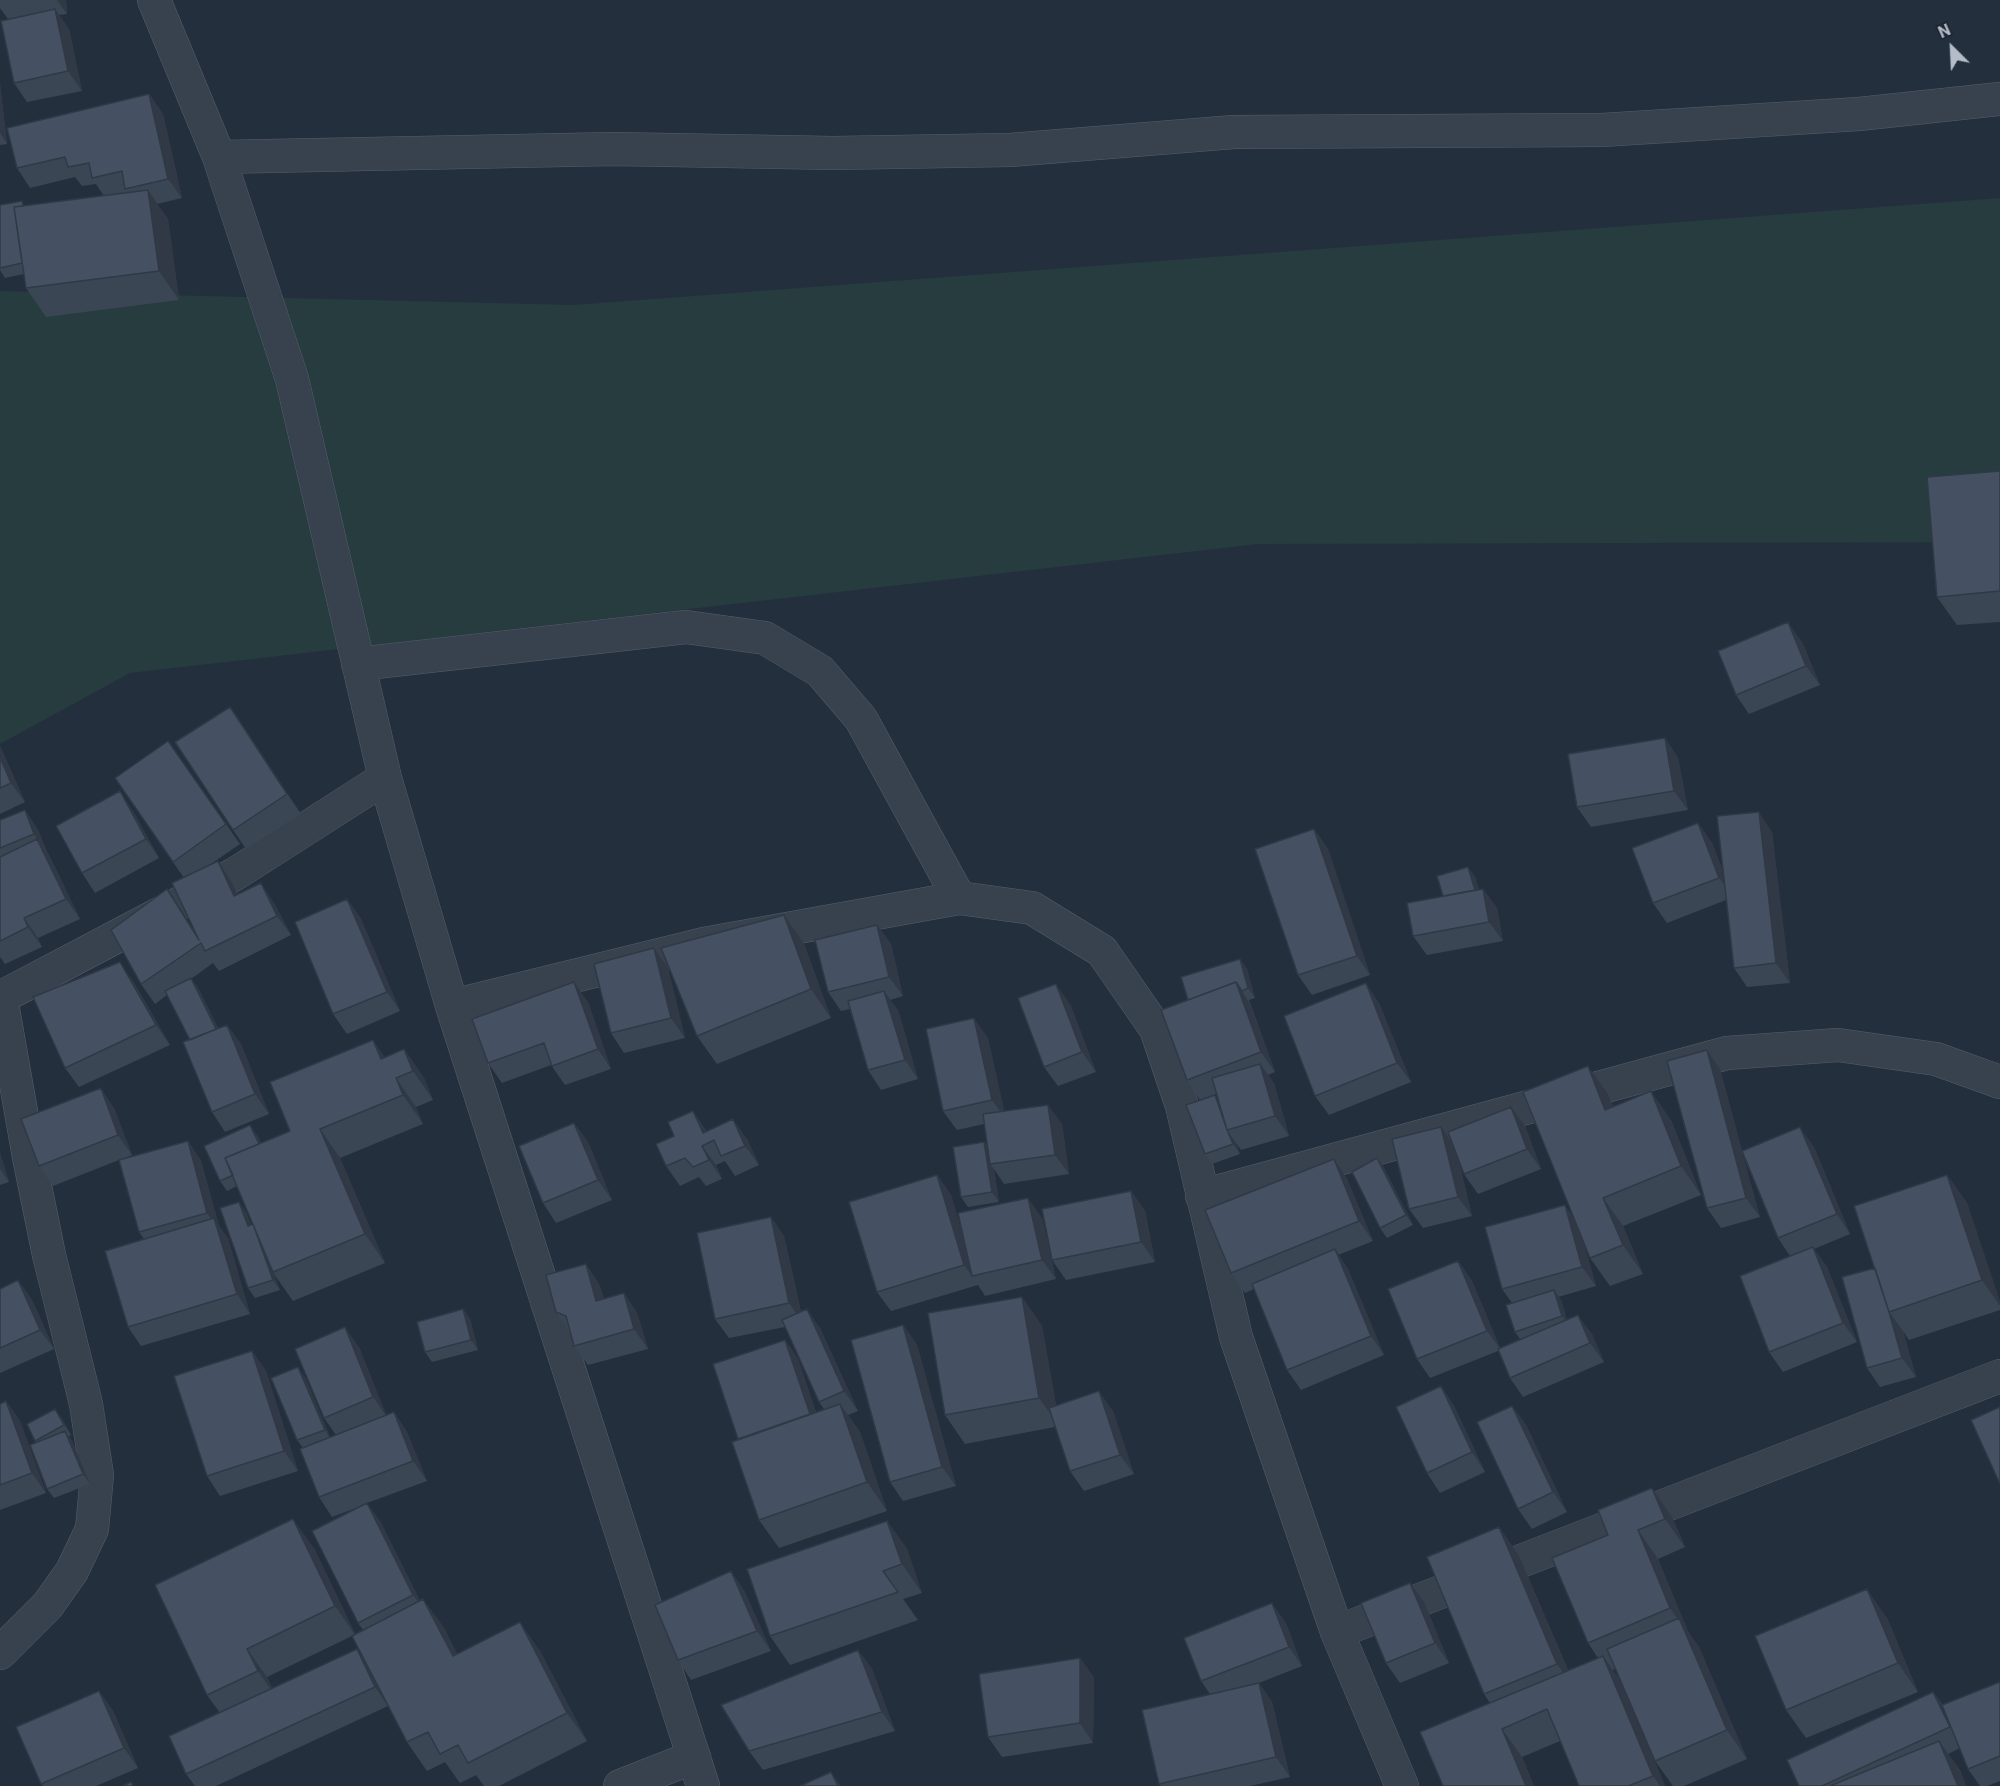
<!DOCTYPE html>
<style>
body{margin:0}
#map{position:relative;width:2000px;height:1786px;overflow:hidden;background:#242f3e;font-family:Roboto,sans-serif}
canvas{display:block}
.north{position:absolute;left:1922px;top:18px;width:60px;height:60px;-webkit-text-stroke:4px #1d2633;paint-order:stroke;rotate:336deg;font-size:16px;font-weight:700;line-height:24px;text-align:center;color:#b4bcc9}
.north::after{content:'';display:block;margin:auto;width:21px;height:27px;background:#b4bcc9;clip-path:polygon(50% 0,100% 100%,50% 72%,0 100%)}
</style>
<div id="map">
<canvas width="2000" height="1786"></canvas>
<div class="north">N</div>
</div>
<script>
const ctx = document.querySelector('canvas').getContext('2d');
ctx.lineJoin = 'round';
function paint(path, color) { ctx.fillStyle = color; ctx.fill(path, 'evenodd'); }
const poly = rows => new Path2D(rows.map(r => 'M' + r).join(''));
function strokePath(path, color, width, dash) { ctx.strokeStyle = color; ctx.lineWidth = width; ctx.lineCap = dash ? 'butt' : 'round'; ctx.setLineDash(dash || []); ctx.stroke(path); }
paint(poly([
 [2000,198,2000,542,1258,544,130,673,0,744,0,291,573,305]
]), '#263c3f');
const street = poly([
 [154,0,219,157,292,379,385,778,452,1006,703,1786],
 [219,157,614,149,834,153,1010,150,1234,132,1602,130,1859,114,2000,99],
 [358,664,686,627,765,638,820,671,861,719,959,898],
 [0,998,235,874,385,778],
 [452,1006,704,944,959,898,1032,908,1102,951,1156,1029,1182,1106,1236,1337,1337,1632,1402,1786],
 [1202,1196,1727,1053,1838,1045,1936,1059,2000,1082],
 [1337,1632,2000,1376],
 [0,1653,48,1605,72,1571,92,1529,97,1475,86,1404,49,1255,29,1157,1,998],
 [620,1786,694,1757]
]);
strokePath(street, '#565f6c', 34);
strokePath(street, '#38414e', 33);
paint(poly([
 [0,0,66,0,67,14,59,15,69,29,82,91,27,102,14,83,13,18,8,19,0,8],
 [0,84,7,144,0,145],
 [149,94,163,114,182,198,157,204,168,219,179,300,46,317,26,288,24,274,5,278,0,270,0,205,25,206,104,196,96,184,82,186,75,177,30,188,17,168],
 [2000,471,2000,622,1957,625,1937,597],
 [1802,642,1820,685,1749,714,1736,695],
 [244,727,301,814,246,849,233,830],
 [1665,738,1678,758,1688,810,1591,827,1577,807],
 [168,741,240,844,208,866,218,861,231,881,238,894,274,903,291,935,219,971,213,963,191,979,198,988,218,1028,227,1025,241,1044,269,1114,225,1132,212,1112,190,1040,167,995,155,1004,141,984,167,889,195,932,184,878,115,778],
 [0,746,25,802,0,814],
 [25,810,38,830,48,854,51,859,80,919,38,938,42,947,5,964,0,957,0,820],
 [133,811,159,858,95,893,82,873],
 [1698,823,1712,843,1723,871,1772,832,1790,983,1747,987,1734,968,1726,900,1667,923,1653,903],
 [1314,829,1328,849,1370,975,1312,995,1298,975],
 [1468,867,1475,877,1479,890,1483,889,1497,908,1503,941,1427,955,1413,936,1443,896],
 [347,899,361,919,400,1011,347,1034,333,1014],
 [784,915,804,944,831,1018,717,1064,697,1036],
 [877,925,891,944,903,996,890,1000,898,1010,918,1079,881,1090,868,1070,850,1009,841,1011,828,992],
 [654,948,668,968,685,1038,624,1053,611,1033],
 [1240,959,1247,969,1255,998,1249,1000,1275,1072,1268,1075,1274,1083,1289,1136,1241,1150,1236,1143,1240,1154,1212,1164,1205,1154,1218,1099,1216,1094,1200,1100,1187,1080,1188,1000],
 [133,981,170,1045,79,1087,65,1068],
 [588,1002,611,1069,565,1085,551,1065,502,1083,488,1063],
 [1379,1003,1411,1082,1329,1115,1315,1096],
 [1070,1004,1096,1072,1058,1086,1044,1067],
 [988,1038,1004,1111,1062,1124,1069,1174,1004,1184,994,1169,999,1202,968,1207,961,1197,984,1142,988,1146,984,1124,957,1130,943,1111],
 [404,1049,424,1078,433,1100,416,1107,423,1124,340,1158,385,1263,293,1301,274,1274,280,1290,255,1298,248,1288,246,1212,251,1225,253,1224,237,1186,227,1191,220,1181,257,1135,261,1143,290,1131,385,1057],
 [1707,1050,1720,1069,1742,1151,1814,1147,1850,1234,1814,1249,1827,1267,1857,1342,1783,1372,1769,1352,1790,1256,1778,1238,1742,1153,1760,1217,1721,1228,1707,1208],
 [1608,1094,1613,1106,1671,1120,1701,1195,1623,1226,1643,1274,1610,1286,1590,1258,1584,1244,1596,1286,1558,1297,1561,1300,1567,1320,1592,1334,1604,1362,1523,1397,1510,1378,1498,1351,1430,1378,1417,1359,1458,1261,1472,1281,1500,1348,1520,1339,1515,1332,1512,1303,1502,1289,1573,1216],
 [114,1108,132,1155,120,1160,188,1141,201,1161,219,1226,228,1238,250,1314,141,1346,128,1327,144,1239,139,1232,119,1160,53,1186,39,1166],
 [574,1123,588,1142,612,1200,556,1223,543,1203],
 [1525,1126,1541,1169,1478,1194,1464,1174,1458,1158,1472,1216,1423,1228,1409,1209,1451,1141],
 [707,1131,747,1139,759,1165,735,1176,725,1161,716,1165,722,1179,706,1186,699,1177,680,1186,666,1166],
 [0,1153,9,1182,0,1185],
 [1377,1158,1384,1168,1413,1225,1387,1238,1380,1228],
 [1334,1159,1347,1179,1373,1241,1338,1255,1348,1269,1384,1355,1301,1390,1287,1370,1254,1289,1245,1293,1231,1273],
 [937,1175,951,1195,962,1233,1042,1218,1056,1279,985,1296,978,1285,891,1311,877,1292],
 [1947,1175,1967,1203,2000,1302,2000,1310,1909,1340,1903,1331,1916,1377,1880,1387,1867,1368],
 [1131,1191,1145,1211,1155,1262,1066,1280,1052,1260],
 [771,1217,784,1236,801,1312,820,1328,858,1411,848,1415,860,1432,887,1511,779,1548,759,1520,738,1440,785,1340,798,1359,816,1412,824,1409,819,1402,785,1327,729,1338,715,1319],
 [586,1264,599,1284,604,1299,624,1293,637,1313,648,1349,588,1365,574,1346,570,1332,556,1312],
 [18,1280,32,1300,54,1349,0,1373,0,1289],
 [1022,1297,1042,1326,1056,1406,1113,1411,1134,1474,1084,1491,1070,1471,1055,1427,965,1444,945,1415],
 [463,1309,470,1319,478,1350,432,1362,425,1352],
 [903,1325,917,1345,956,1486,903,1501,890,1482],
 [359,1347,386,1415,394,1412,407,1432,427,1481,367,1503,381,1523,420,1601,423,1599,444,1628,457,1654,540,1651,587,1741,499,1786,484,1786,476,1775,460,1783,445,1762,427,1771,407,1742,388,1706,216,1786,195,1786,186,1774,220,1713,207,1695,314,1548,355,1634,363,1630,358,1623,364,1505,332,1517,319,1497,303,1448,297,1440,305,1377,330,1437,336,1435,324,1418],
 [352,1636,364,1659,272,1688,267,1677],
 [252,1351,266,1371,298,1471,220,1496,207,1476],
 [1441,1386,1454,1406,1485,1472,1440,1493,1427,1473],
 [6,1401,20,1421,46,1493,0,1510,0,1404],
 [1512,1406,1526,1425,1567,1512,1532,1529,1518,1509],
 [55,1409,62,1419,71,1435,69,1436,72,1441,90,1484,54,1498,47,1489,36,1443,35,1441],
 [1672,1517,1685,1547,1658,1559,1688,1632,1699,1647,1747,1759,1684,1786,1673,1786,1655,1761,1633,1709,1665,1786,1579,1786,1560,1741,1522,1757,1534,1786,1443,1786,1490,1703,1484,1694,1499,1527,1519,1556,1568,1670,1598,1658,1588,1643,1552,1558],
 [1616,1669,1622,1683,1612,1670],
 [887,1521,907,1549,922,1593,903,1599,918,1620,790,1665,770,1636],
 [744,1590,771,1651,691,1680,678,1660],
 [1424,1602,1449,1663,1400,1683,1386,1663],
 [1887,1618,1918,1692,1806,1738,1786,1710],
 [1286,1623,1302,1666,1259,1683,1272,1702,1290,1777,1250,1786,1161,1786,1159,1784,1210,1694,1201,1681],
 [858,1650,872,1669,895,1731,763,1770,749,1751],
 [1080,1658,1094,1678,1093,1743,1002,1757,988,1737],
 [2000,1682,2000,1781,1987,1786,1980,1786,1968,1769,1960,1748,1948,1754,1960,1770,1966,1786,1799,1786,1933,1692,1943,1705],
 [99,1691,113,1711,138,1768,96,1786,43,1786,41,1784]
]), '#3b4654');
paint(poly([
 [57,0,66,0,67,14],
 [55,9,69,29,82,91,68,71],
 [0,84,0,85,7,144,0,133],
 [149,94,163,114,182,198,168,179],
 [148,190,168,219,179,300,159,271],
 [1788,622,1802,642,1820,685,1806,666],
 [230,707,244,727,301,814,287,794],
 [1665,738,1678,758,1688,810,1674,791],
 [0,746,25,802,11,783,0,757],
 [120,791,133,811,159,858,146,839],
 [25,810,38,830,48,854,34,834],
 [1759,812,1772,832,1790,983,1776,963],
 [1698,823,1712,843,1733,897,1719,878],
 [1314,829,1328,849,1370,975,1357,956],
 [37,839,51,859,80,919,66,899],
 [218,861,231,881,248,915,234,896],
 [1468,867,1475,877,1483,905,1476,895],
 [261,883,274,903,291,935,277,916],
 [167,889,180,909,207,950,199,940],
 [1483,889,1497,908,1503,941,1489,922],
 [347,899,361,919,400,1011,387,992],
 [784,915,804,944,831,1018,811,989],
 [24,918,38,938,42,947,28,927],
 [877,925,891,944,903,996,889,977],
 [654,948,668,968,685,1038,671,1018],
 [1240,959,1247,969,1255,998,1248,988],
 [120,962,133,981,170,1045,156,1025],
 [191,978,198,988,226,1044,219,1034],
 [574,982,588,1002,611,1069,598,1049],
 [1236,982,1249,1002,1275,1072,1261,1052],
 [1366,983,1379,1003,1411,1082,1397,1063],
 [1056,984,1070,1004,1096,1072,1082,1052],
 [884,991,898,1010,918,1079,905,1060],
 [974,1018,988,1038,1006,1119,992,1100],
 [227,1025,241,1044,269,1114,255,1094],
 [373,1040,393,1069,396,1078,416,1107,423,1124,403,1095,381,1059],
 [404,1049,424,1078,433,1100,413,1071],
 [1707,1050,1720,1069,1760,1217,1746,1198],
 [1260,1064,1274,1083,1289,1136,1275,1116],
 [1588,1066,1608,1094,1625,1138,1605,1110],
 [101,1088,114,1108,132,1155,118,1135],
 [1651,1091,1671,1120,1701,1195,1681,1166],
 [1048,1105,1062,1124,1069,1174,1055,1155],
 [1511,1107,1525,1126,1541,1169,1527,1149],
 [693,1111,706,1130,711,1142,703,1133],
 [733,1119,747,1139,759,1165,745,1146],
 [574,1123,588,1142,612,1200,598,1180],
 [250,1125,257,1135,273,1170,266,1160],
 [1441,1127,1455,1147,1472,1216,1458,1197],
 [1800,1127,1814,1147,1850,1234,1837,1214],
 [320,1129,340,1158,385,1263,365,1234],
 [1229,1133,1236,1143,1240,1154,1233,1144],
 [188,1141,201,1161,219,1226,228,1238,250,1314,237,1294,216,1226,207,1213],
 [984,1142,991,1152,990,1164,994,1169,999,1202,992,1192],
 [702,1146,716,1165,722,1179,709,1160],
 [0,1153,9,1182,0,1169],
 [1377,1158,1384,1168,1413,1225,1406,1215],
 [1334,1159,1347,1179,1373,1241,1359,1221],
 [937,1175,951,1195,975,1275,972,1276,964,1265],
 [1947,1175,1967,1203,2000,1302,2000,1306,1982,1280],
 [1131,1191,1145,1211,1155,1262,1141,1242],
 [1028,1198,1042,1218,1056,1279,1042,1260],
 [1603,1198,1623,1226,1643,1274,1623,1245],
 [239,1202,246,1212,255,1236,248,1226],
 [1565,1205,1579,1225,1596,1286,1582,1267],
 [771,1217,784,1236,803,1323,789,1303],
 [253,1224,260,1234,280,1290,273,1280],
 [1813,1247,1827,1267,1857,1342,1843,1323],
 [1335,1249,1348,1269,1384,1355,1371,1336],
 [1458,1261,1472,1281,1501,1350,1487,1331],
 [586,1264,599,1284,610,1321,596,1301],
 [18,1280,32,1300,54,1349,40,1330],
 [1554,1290,1561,1300,1569,1326,1562,1316],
 [624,1293,637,1313,648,1349,634,1329],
 [1022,1297,1042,1326,1060,1427,1039,1398],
 [463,1309,470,1319,478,1350,471,1340],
 [807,1309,820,1328,858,1411,844,1391],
 [1889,1312,1903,1331,1916,1377,1902,1358],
 [1578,1315,1592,1334,1604,1362,1590,1343],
 [903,1325,917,1345,956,1486,942,1467],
 [345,1327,359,1347,387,1417,373,1397],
 [785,1340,798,1359,824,1435,810,1416],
 [252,1351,266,1371,298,1471,284,1451],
 [298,1367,305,1377,331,1440,325,1430],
 [1441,1386,1454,1406,1485,1472,1472,1452],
 [1099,1391,1113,1411,1134,1474,1120,1455],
 [6,1401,20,1421,46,1493,32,1473],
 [840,1404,860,1432,887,1511,867,1482],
 [1512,1406,1526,1425,1567,1512,1553,1492],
 [55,1409,62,1419,71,1435,64,1425],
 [394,1412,407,1432,427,1481,413,1461],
 [65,1431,72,1441,90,1484,83,1474],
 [1652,1488,1672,1517,1685,1547,1665,1519],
 [367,1503,381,1523,427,1614,413,1595],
 [293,1519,314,1548,355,1635,335,1606],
 [887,1521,907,1549,922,1593,902,1564],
 [1499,1527,1519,1556,1577,1692,1557,1664],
 [1638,1530,1658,1559,1688,1631,1699,1647,1747,1759,1727,1730,1681,1624,1670,1608],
 [731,1571,744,1590,771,1651,757,1631],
 [1410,1583,1424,1602,1449,1663,1435,1643],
 [1867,1589,1887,1618,1918,1692,1898,1663],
 [423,1599,444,1628,473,1685,453,1656],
 [1272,1603,1286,1623,1302,1666,1289,1647],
 [520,1622,540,1651,587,1741,567,1713],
 [247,1649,267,1677,278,1700,258,1671],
 [357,1649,371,1668,388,1706,375,1687],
 [858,1650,872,1669,895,1731,882,1712],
 [1603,1656,1623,1684,1665,1786,1660,1786,1653,1776],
 [1080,1658,1094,1678,1093,1743,1080,1723],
 [1259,1683,1272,1702,1290,1777,1276,1757],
 [99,1691,113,1711,138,1768,124,1748],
 [1933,1692,1947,1711,1963,1746,1950,1727],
 [1502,1729,1522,1757,1534,1786,1526,1786],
 [1939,1741,1960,1770,1966,1786,1958,1786],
 [831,1772,841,1786,838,1786]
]), '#303945');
const building = poly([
 [55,9,68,71,14,83,1,21,55,9],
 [149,94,168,179,125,189,122,171,92,178,89,163,68,167,65,157,17,168,7,128,149,94],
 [148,190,159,271,26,288,14,207,148,190],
 [22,201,23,206,14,207,22,263,0,268,0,205,22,201],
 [2000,471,2000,591,1937,597,1927,477,2000,471],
 [1788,622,1806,666,1736,695,1718,651,1788,622],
 [230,707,287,794,233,830,175,742,230,707],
 [1665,738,1674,791,1577,807,1568,754,1665,738],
 [168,741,226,824,173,862,115,778,168,741],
 [0,757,11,783,0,788,0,757],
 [120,791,146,839,82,873,56,826,120,791],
 [25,810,34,834,0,848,0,820,25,810],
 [1759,812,1776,963,1734,968,1717,816,1759,812],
 [1698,823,1719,878,1653,903,1632,848,1698,823],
 [1314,829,1357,956,1298,975,1255,849,1314,829],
 [37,839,66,899,24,918,28,927,0,941,0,857,37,839],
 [218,861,234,896,261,883,277,916,205,951,201,943,141,984,111,930,167,889,199,940,172,883,218,861],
 [1468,867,1475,890,1443,896,1437,876,1468,867],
 [1483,889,1489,922,1413,936,1407,903,1483,889],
 [347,899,387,992,333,1014,295,922,347,899],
 [784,915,811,989,697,1036,661,948,784,915],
 [877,925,889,977,828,992,815,940,877,925],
 [654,948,671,1018,611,1033,594,964,654,948],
 [1240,959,1248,988,1242,991,1236,982,1188,1000,1181,977,1240,959],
 [120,962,156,1025,65,1068,33,997,120,962],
 [191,978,216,1029,190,1040,165,991,191,978],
 [574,982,598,1049,552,1066,544,1043,488,1063,472,1019,574,982],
 [1236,982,1261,1052,1187,1080,1161,1010,1236,982],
 [1366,983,1397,1063,1315,1096,1284,1016,1366,983],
 [1056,984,1082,1052,1044,1067,1018,998,1056,984],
 [884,991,905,1060,868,1070,848,1001,884,991],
 [974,1018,992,1100,943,1111,926,1029,974,1018],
 [227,1025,255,1094,212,1112,183,1042,227,1025],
 [373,1040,381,1059,404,1049,413,1071,396,1078,403,1095,320,1129,365,1234,273,1272,225,1158,290,1131,270,1082,373,1040],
 [1707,1050,1746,1198,1707,1208,1667,1061,1707,1050],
 [1260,1064,1275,1116,1227,1130,1212,1078,1260,1064],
 [1588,1066,1605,1110,1651,1091,1681,1166,1603,1198,1623,1245,1590,1258,1523,1092,1588,1066],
 [101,1088,118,1135,39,1166,21,1119,101,1088],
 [1215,1095,1227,1130,1233,1144,1205,1154,1186,1105,1215,1095],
 [1048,1105,1055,1155,990,1164,983,1114,1048,1105],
 [1511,1107,1527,1149,1464,1174,1448,1132,1511,1107],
 [693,1111,703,1133,733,1119,745,1146,721,1156,714,1140,702,1146,709,1160,693,1167,685,1158,666,1166,656,1144,674,1136,668,1122,693,1111],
 [574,1123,598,1180,543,1203,519,1146,574,1123],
 [250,1125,259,1144,225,1158,233,1175,220,1181,204,1146,250,1125],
 [1441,1127,1458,1197,1409,1209,1392,1139,1441,1127],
 [1800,1127,1837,1214,1778,1238,1742,1151,1800,1127],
 [188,1141,207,1213,139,1232,119,1160,188,1141],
 [984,1142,992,1192,961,1197,953,1147,984,1142],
 [1377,1158,1406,1215,1380,1228,1352,1172,1377,1158],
 [1334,1159,1359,1221,1231,1273,1205,1210,1334,1159],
 [937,1175,964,1265,877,1292,849,1202,937,1175],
 [1947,1175,1982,1280,1889,1312,1854,1206,1947,1175],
 [1131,1191,1141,1242,1052,1260,1042,1209,1131,1191],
 [1028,1198,1042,1260,972,1276,958,1213,1028,1198],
 [239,1202,248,1226,253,1224,273,1280,248,1288,220,1208,239,1202],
 [1565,1205,1582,1267,1502,1289,1485,1227,1565,1205],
 [771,1217,789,1303,715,1319,697,1233,771,1217],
 [214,1218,237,1294,128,1327,105,1251,214,1218],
 [1813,1247,1843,1323,1769,1352,1740,1276,1813,1247],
 [1335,1249,1371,1336,1287,1370,1252,1284,1335,1249],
 [1458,1261,1487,1331,1417,1359,1388,1289,1458,1261],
 [586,1264,596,1301,624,1293,634,1329,574,1346,566,1316,556,1312,546,1275,586,1264],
 [1875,1268,1889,1312,1902,1358,1867,1368,1842,1277,1875,1268],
 [18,1280,40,1330,0,1348,0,1289,18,1280],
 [1554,1290,1562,1316,1515,1332,1506,1305,1554,1290],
 [1022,1297,1039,1398,945,1415,928,1313,1022,1297],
 [463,1309,471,1340,425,1352,417,1322,463,1309],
 [807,1309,844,1391,819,1402,782,1320,807,1309],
 [1578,1315,1590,1343,1510,1378,1498,1349,1578,1315],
 [903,1325,942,1467,890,1482,851,1340,903,1325],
 [345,1327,373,1397,324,1418,295,1349,345,1327],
 [785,1340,810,1414,738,1439,713,1364,785,1340],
 [252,1351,284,1451,207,1476,174,1376,252,1351],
 [298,1367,325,1430,297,1440,271,1378,298,1367],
 [1441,1386,1472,1452,1427,1473,1396,1407,1441,1386],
 [1099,1391,1120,1455,1070,1471,1049,1408,1099,1391],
 [6,1401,32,1473,0,1485,0,1404,6,1401],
 [840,1404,867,1482,759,1520,732,1442,840,1404],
 [1512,1406,1553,1492,1518,1509,1477,1422,1512,1406],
 [2000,1407,2000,1484,1971,1420,2000,1407],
 [55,1409,64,1425,35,1441,27,1424,55,1409],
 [394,1412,413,1461,319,1497,300,1449,394,1412],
 [65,1431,83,1474,47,1489,30,1445,65,1431],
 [1652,1488,1665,1519,1638,1530,1670,1608,1588,1643,1552,1558,1608,1535,1598,1510,1652,1488],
 [367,1503,413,1595,358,1623,312,1531,367,1503],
 [293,1519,335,1606,247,1649,258,1671,207,1695,155,1585,293,1519],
 [887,1521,902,1564,883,1571,898,1592,770,1636,747,1569,887,1521],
 [1499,1527,1557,1664,1484,1694,1427,1557,1499,1527],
 [731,1571,757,1631,678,1660,655,1605,731,1571],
 [1410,1583,1435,1643,1386,1663,1361,1603,1410,1583],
 [1867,1589,1898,1663,1786,1710,1755,1636,1867,1589],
 [423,1599,453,1656,520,1622,567,1713,468,1763,458,1745,440,1754,428,1732,407,1742,352,1636,423,1599],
 [1272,1603,1289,1647,1201,1681,1184,1638,1272,1603],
 [1679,1618,1727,1730,1655,1761,1607,1649,1679,1618],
 [357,1649,375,1687,186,1774,169,1736,357,1649],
 [858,1650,882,1712,749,1751,721,1705,858,1650],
 [1603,1656,1653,1776,1628,1786,1579,1786,1547,1709,1502,1729,1526,1786,1443,1786,1420,1732,1603,1656],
 [1080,1658,1080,1723,988,1737,979,1674,1080,1658],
 [2000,1682,2000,1756,1968,1769,1942,1705,2000,1682],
 [1259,1683,1276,1757,1159,1784,1142,1710,1259,1683],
 [99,1691,124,1748,41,1784,16,1727,99,1691],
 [1933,1692,1950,1727,1822,1786,1799,1786,1787,1760,1933,1692],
 [1939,1741,1958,1786,1830,1786,1939,1741],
 [831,1772,838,1786,800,1786,831,1772],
 [131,1782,133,1786,123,1786,131,1782]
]);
paint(building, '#455162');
strokePath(building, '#303945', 1.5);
</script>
